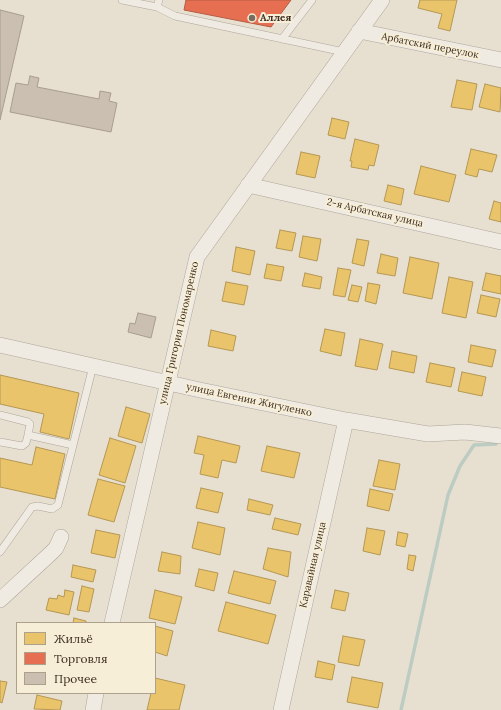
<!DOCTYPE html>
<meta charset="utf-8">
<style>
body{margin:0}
#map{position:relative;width:501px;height:710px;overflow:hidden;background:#e7e0d1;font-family:Lora,serif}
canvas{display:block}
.legend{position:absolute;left:16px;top:622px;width:140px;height:72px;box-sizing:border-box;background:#f7eed8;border:1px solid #ada18e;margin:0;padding:5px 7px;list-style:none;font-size:12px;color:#3d2e20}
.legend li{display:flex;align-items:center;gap:8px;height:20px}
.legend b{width:20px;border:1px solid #ada18e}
</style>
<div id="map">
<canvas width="501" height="710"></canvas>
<ul class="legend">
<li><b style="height:11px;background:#e9c46a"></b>Жильё</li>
<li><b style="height:11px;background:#e76f51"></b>Торговля</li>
<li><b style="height:11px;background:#cbbfb2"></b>Прочее</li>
</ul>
</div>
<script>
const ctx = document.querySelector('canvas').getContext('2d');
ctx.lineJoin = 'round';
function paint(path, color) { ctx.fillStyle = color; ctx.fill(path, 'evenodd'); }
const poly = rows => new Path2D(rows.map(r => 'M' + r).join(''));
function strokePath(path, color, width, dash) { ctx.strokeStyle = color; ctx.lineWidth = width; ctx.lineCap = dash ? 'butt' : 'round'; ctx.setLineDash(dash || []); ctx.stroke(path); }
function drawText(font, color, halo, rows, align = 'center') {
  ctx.font = font + ' Lora,serif'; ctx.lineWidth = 4; ctx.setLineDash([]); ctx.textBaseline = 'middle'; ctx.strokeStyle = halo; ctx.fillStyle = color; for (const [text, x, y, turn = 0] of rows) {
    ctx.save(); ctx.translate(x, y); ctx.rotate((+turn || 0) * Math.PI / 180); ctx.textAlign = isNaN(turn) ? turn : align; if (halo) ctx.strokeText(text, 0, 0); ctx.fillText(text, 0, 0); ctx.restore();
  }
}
const homes = poly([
 [420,0,457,0,450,31,438,28,442,14,418,8,420,0],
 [457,80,477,84,472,110,451,107,457,80],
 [485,84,501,88,500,112,479,107,485,84],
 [332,118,349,122,345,139,328,135,332,118],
 [355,139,379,145,374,166,369,165,368,170,351,167,352,161,350,161,355,139],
 [471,149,497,155,492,172,479,169,477,177,465,174,471,149],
 [301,152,320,156,315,178,296,174,301,152],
 [421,166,456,175,449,202,414,194,421,166],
 [388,185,404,189,401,205,384,201,388,185],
 [494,201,501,203,501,222,489,219,494,201],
 [280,230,296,233,292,251,276,248,280,230],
 [303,236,321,239,317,261,299,257,303,236],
 [357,239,369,241,364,266,352,263,357,239],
 [236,247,255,251,250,275,232,271,236,247],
 [381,254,398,258,395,276,377,273,381,254],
 [410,257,439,263,432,299,403,293,410,257],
 [267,264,284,267,281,281,264,278,267,264],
 [338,268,351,270,345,297,333,295,338,268],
 [305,273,322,277,320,289,302,286,305,273],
 [486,273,501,276,501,294,482,290,486,273],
 [449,277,473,282,466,318,442,313,449,277],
 [226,282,248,286,244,305,222,301,226,282],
 [368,283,380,285,376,304,365,301,368,283],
 [352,285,362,287,358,302,348,300,352,285],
 [481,295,500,299,496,317,477,313,481,295],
 [325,329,345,333,341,356,320,351,325,329],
 [211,330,236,336,233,351,208,346,211,330],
 [360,339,383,344,377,370,355,366,360,339],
 [471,345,496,350,492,367,468,362,471,345],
 [392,351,417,356,414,373,389,368,392,351],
 [430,363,455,368,451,387,426,382,430,363],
 [462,372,486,377,482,396,458,391,462,372],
 [0,375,79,393,69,439,40,432,44,414,0,404,0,375],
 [126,407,150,414,142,443,118,436,126,407],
 [198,436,240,446,236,463,222,460,218,478,200,474,204,455,194,453,198,436],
 [110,438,136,446,125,483,99,475,110,438],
 [267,446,300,453,294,478,261,471,267,446],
 [36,447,65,454,55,499,0,487,0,458,32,465,36,447],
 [379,460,400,464,395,490,373,486,379,460],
 [98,479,125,486,114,522,88,515,98,479],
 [201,488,223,493,218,513,196,508,201,488],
 [370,489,393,494,389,511,367,506,370,489],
 [249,499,273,505,270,515,247,510,249,499],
 [275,518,301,524,298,535,272,529,275,518],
 [198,522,225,528,220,555,192,548,198,522],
 [367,528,385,531,380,555,363,551,367,528],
 [96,530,120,535,115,558,91,553,96,530],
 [398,532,408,534,405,547,396,545,398,532],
 [268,548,291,552,288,577,263,569,268,548],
 [162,552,181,556,180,574,158,571,162,552],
 [409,555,416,556,413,571,407,569,409,555],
 [73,565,96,570,93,582,71,577,73,565],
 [199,569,218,573,214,591,195,586,199,569],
 [234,571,276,581,270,604,228,593,234,571],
 [82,586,94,589,89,612,77,610,82,586],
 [65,590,74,592,69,615,46,610,49,598,57,599,58,595,64,597,65,590],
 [155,590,182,597,175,624,149,618,155,590],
 [335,590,349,593,345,611,331,608,335,590],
 [226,602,276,615,268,644,218,631,226,602],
 [74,618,86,621,86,623,73,623,74,618],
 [155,626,173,631,167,656,155,652,155,626],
 [343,636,365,640,359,666,338,662,343,636],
 [318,661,335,665,332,680,315,677,318,661],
 [352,677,383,683,378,708,347,702,352,677],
 [155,678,185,685,179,710,147,710,151,693,155,693,155,678],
 [0,681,7,682,2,703,0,702,0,681],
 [37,695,62,701,60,710,34,709,37,695]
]);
paint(homes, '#e9c46a');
strokePath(homes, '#b59754', 1);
const shops = poly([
 [186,0,291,0,271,27,184,10,186,0]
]);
paint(shops, '#e76f51');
strokePath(shops, '#b45c42', 1);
strokePath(poly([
 [401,710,448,495,460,466,474,445,496,444]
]), '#bcccc2', 3.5);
const building = poly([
 [0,10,24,16,0,120,0,10],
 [30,76,39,78,37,87,99,99,100,91,111,93,109,101,117,103,111,132,10,112,16,83,28,85,30,76],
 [138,313,156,317,151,338,128,332,130,323,135,324,138,313]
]);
paint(building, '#cbbfb2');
strokePath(building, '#a89c90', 1);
const lane = poly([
 [122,0,157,7,159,0],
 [157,7,175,16,344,52],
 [282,39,312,0],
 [0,415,28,422,30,424,28,435,73,445],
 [0,442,22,446,26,443,28,435],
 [0,552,32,507,38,506,52,509,58,505,93,366]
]);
const street = poly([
 [359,31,501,60],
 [248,185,501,242],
 [0,345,200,390,346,420,428,434,465,432,501,436],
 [0,600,50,554,56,548,61,537],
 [112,623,197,257,382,0],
 [93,710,96,693],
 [281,710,346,420]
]);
strokePath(lane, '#ada599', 8);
strokePath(street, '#ada599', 16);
strokePath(lane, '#efebe3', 7);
strokePath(street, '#efebe3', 15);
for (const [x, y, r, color] of [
 [252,18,4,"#786c5e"]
]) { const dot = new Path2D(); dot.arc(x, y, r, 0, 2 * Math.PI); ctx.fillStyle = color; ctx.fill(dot); strokePath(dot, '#f7eed8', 1.5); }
drawText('bold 10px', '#3d2e20', '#f7eed8', [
 ["Аллея",260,18]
], 'left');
drawText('10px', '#3d2e20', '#f7eed8', [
 ["Арбатский переулок",430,46,11],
 ["2-я Арбатская улица",375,213,13],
 ["улица Григория Пономаренко",179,333,-77],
 ["улица Евгении Жигуленко",249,400,12],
 ["Каравайная улица",313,565,-77]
]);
</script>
